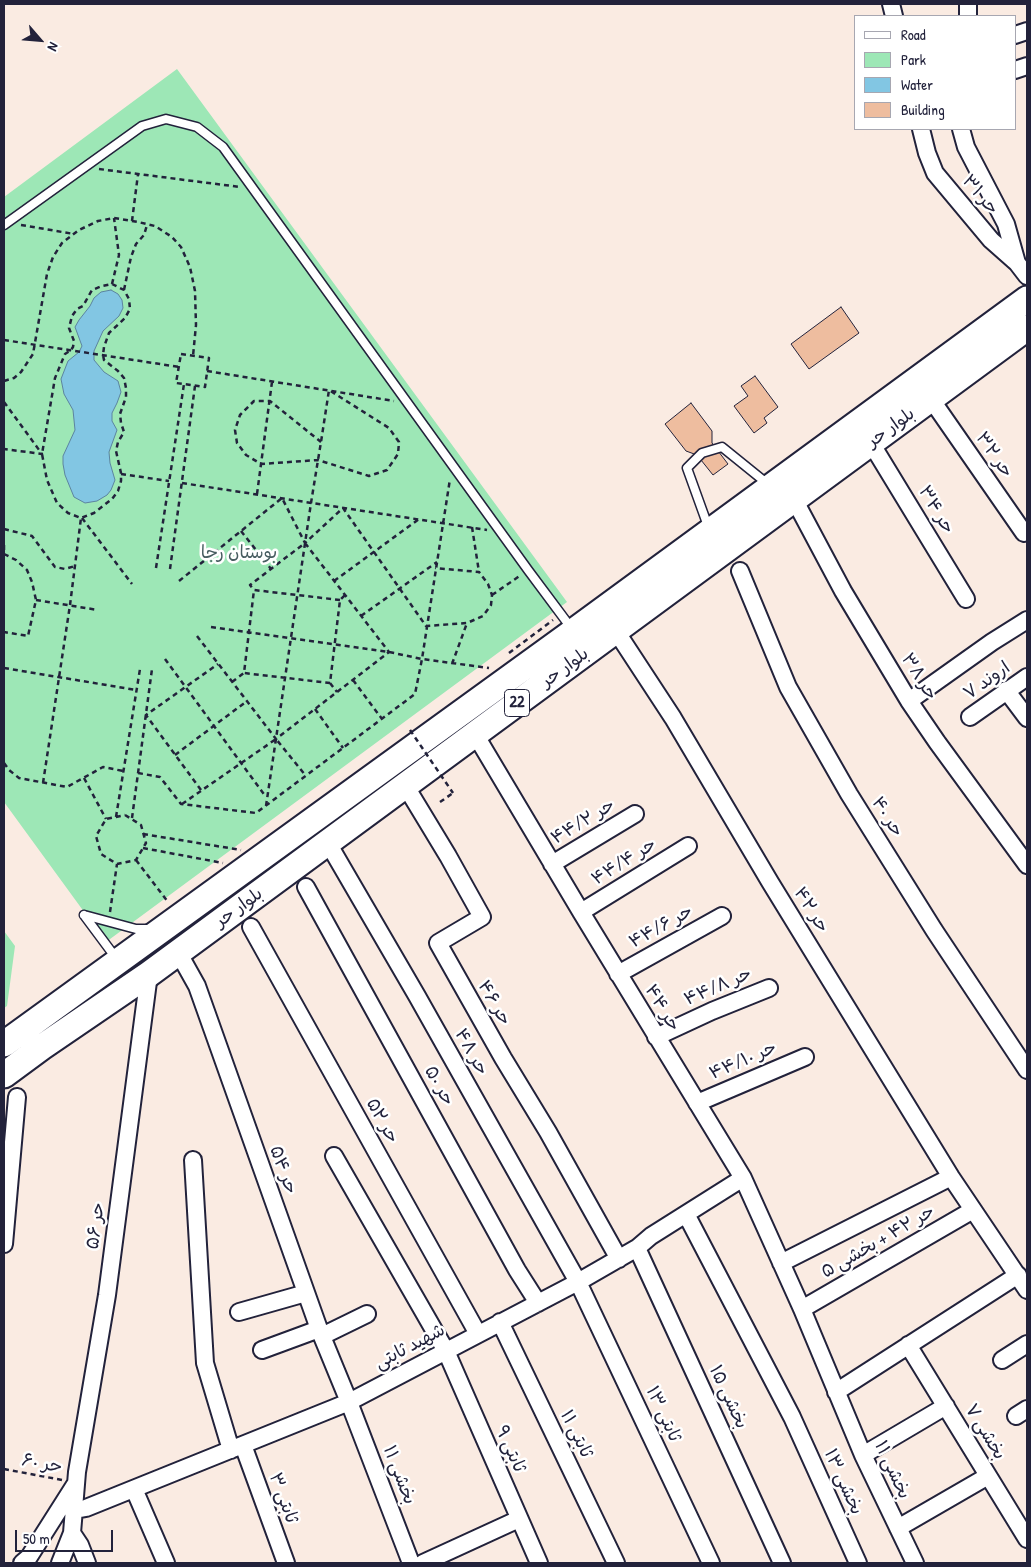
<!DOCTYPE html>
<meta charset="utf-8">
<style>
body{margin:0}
#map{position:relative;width:1031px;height:1567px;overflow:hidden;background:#faebe2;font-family:"Patrick Hand",sans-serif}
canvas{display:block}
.frame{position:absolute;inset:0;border:5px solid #22223b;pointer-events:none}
.legend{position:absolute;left:854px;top:15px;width:162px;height:115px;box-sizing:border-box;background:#fff;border:1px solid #a7a7b1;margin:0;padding:6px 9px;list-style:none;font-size:15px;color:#22223b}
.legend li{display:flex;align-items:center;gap:10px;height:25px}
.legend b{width:25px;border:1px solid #a7a7b1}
.north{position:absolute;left:15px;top:15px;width:50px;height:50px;-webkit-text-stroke:4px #fff;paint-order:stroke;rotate:117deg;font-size:14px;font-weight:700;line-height:20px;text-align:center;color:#22223b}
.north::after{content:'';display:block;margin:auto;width:18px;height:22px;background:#22223b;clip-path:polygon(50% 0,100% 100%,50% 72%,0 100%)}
.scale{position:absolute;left:15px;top:1530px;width:98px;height:22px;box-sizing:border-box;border:2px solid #22223b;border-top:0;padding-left:6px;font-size:15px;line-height:18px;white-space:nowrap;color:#22223b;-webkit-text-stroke:4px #fff;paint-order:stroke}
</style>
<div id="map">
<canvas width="1031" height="1567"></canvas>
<div class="frame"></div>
<ul class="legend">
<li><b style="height:6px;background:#fff"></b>Road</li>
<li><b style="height:14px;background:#9de7b6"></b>Park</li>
<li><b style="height:14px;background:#82c6e3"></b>Water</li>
<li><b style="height:14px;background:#eebd9f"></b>Building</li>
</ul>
<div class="north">N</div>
<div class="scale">50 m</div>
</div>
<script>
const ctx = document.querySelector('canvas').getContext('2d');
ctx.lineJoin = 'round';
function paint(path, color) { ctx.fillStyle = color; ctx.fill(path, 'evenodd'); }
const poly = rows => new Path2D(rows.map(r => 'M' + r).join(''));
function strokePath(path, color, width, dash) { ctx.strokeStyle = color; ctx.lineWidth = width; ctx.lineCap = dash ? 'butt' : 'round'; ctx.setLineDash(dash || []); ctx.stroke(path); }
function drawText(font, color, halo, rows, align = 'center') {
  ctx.font = font + ' "Patrick Hand","Playpen Sans Arabic",sans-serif'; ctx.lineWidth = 5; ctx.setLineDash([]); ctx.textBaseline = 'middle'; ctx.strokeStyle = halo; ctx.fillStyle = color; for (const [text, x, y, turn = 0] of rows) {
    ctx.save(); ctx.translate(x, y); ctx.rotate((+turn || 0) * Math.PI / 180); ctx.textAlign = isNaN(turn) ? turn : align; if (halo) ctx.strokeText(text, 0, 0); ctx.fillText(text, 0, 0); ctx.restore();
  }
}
paint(poly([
 [177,69,567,602,106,942,4,802,4,197],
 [4,931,15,946,7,1006,4,1008]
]), '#9de7b6');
const water = poly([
 [111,290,118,294,122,300,123,308,119,316,103,331,94,351,94,360,104,372,118,381,121,392,117,403,112,413,112,421,117,430,109,452,110,463,115,480,111,490,107,495,97,501,85,503,74,497,65,475,63,464,63,456,75,430,73,410,64,394,61,379,68,361,79,352,82,346,75,327,79,320,90,306,94,298,101,292,111,290]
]);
paint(water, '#82c6e3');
strokePath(water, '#5c84a0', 1);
const building = poly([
 [841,307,859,333,809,369,791,344,841,307],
 [755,376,778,407,764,418,767,423,754,433,734,406,748,396,741,386,755,376],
 [691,403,712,431,712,443,728,464,713,475,697,455,686,451,665,424,691,403]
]);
paint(building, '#eebd9f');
strokePath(building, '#22223b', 1);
const lane = poly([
 [4,225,142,126,166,119,197,127,223,147,528,570,572,629],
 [709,529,687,468,702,453,722,447,769,485],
 [84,915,136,929,151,929],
 [84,915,116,958]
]);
const street = poly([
 [891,4,894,16],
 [968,16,968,4],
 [1015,35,1027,31],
 [1015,70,1027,66],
 [921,129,927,153,935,173,991,240,1017,263,1027,276],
 [961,129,966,147,1006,224,1017,263],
 [931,399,1024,533],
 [871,443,966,599],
 [794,499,843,591,909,701,937,742,1027,865],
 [740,571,788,687,849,794,934,930,1027,1070],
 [616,631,673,718,770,882,951,1177,1027,1290],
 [1006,690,1027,718],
 [909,701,992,642,1027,620],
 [970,717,1027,677],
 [475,734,581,912,743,1178,802,1309,863,1455,915,1563],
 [405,785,448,856,482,917,438,943,503,1058,548,1132,619,1259],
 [328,843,417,996,578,1282,711,1563],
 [552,864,635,814],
 [306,887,517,1270,538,1303],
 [581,912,688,846],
 [251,927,478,1334],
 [178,952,197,986,319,1329,349,1402,411,1563],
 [618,974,722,916],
 [656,1037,712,1011,769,988],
 [697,1103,805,1057],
 [334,1156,446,1351,539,1563],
 [193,1160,205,1363,231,1450],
 [686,1214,792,1417,858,1563],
 [4,1244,17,1097],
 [637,1248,782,1563],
 [781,1263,951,1177],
 [802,1309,973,1210],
 [239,1312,306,1293],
 [500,1322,616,1563],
 [322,1336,367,1314],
 [908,1345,1027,1539],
 [262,1350,319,1329],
 [1002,1360,1027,1344],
 [836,1392,1018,1275],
 [1016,1416,1027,1409],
 [243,1445,286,1563],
 [863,1455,946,1406],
 [134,1489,166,1563],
 [75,1510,86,1508,349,1402,578,1282,637,1248,651,1236,743,1178],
 [898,1528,988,1476],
 [72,1533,80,1545,87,1563],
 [22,1563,29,1557,76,1483],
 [60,1563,72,1533,77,1472,107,1295,149,974],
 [423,1563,519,1519]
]);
const primary = poly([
 [4,1044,574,631,1027,299],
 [4,1075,42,1047,149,974,1027,328]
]);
strokePath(lane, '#22223b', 11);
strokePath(street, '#22223b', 20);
strokePath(primary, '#22223b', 29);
strokePath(poly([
 [99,169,240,187],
 [132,221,138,174],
 [21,225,74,234],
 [112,284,124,290,129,299,130,309,125,318,109,333,104,347,103,355,104,360,118,371,124,378,126,388,126,397,120,414,121,423,124,432,118,442,116,451,121,473,121,481,118,491,112,499,94,513,81,518,68,513,57,503,47,480,42,454,55,378,65,354,71,350,73,347,74,341,69,328,72,316,77,309,83,306,92,290,102,286,112,284],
 [112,284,119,255,114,218],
 [124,290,131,257,136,244,144,235,147,225],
 [4,340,179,367],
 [181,354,209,358,205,387,176,383,181,354],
 [207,371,394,401],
 [4,381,14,378,21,372,33,354,47,274,53,257,62,243,79,230,98,221,114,218,138,222,155,226,172,237,181,247,190,267,195,291,196,325,193,356],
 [4,402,42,454,4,449],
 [121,474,169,481],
 [182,483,487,530],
 [257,494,272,382],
 [82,518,132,584],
 [472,527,479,572],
 [4,529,32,536,55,567,65,569,75,566],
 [241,531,271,569],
 [4,545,4,554],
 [4,554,16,560,27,570,32,582,36,600,28,636,4,632],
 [156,568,184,384],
 [170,569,195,386],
 [179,581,282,498,305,543,343,508,426,626,467,623,483,616,491,605,492,595,488,584,479,572,435,568],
 [334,581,419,519],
 [492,595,521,575],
 [36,600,98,610],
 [340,600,254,590,244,673,330,683,340,600,345,595],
 [361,616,437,562],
 [211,627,389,652,422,659,489,668],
 [197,636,276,739,389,652,305,543,250,585,254,590],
 [509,653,553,620],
 [165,659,266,797],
 [452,664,467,623],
 [4,668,136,690],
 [353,680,382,719],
 [232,682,244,673],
 [330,683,337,692],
 [315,709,343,748],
 [175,755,247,701],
 [4,763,9,770,19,778,67,787,103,767,123,771],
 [138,773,160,777,181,804,256,813,415,694,422,659,450,479],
 [84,778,106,819],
 [43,783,70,605,81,518],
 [201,790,146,715,218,664],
 [440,802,453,793],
 [182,804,276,739,306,776],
 [266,806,311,503,318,460,321,442,329,390,389,428,399,442,398,454,387,470,369,476,318,460,261,464,246,455,237,443,235,430,240,415,254,401,270,401,321,442],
 [125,815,141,825,146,843,136,860,117,864,101,854,96,836,106,819,125,815],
 [116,817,140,669],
 [132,818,152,669],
 [143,834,241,850],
 [143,848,223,863],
 [136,860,168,902],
 [110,912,117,864],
 [4,1469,62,1480]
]), '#22223b', 2.5, [5, 4]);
strokePath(lane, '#fff', 8);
strokePath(street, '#fff', 16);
strokePath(primary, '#fff', 25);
strokePath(poly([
 [410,730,453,793]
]), '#22223b', 2.5, [5, 4]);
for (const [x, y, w] of [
 [517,703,25]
]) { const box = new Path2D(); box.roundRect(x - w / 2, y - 13.5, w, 27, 4); ctx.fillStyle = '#fff'; ctx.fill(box); strokePath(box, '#22223b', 1); }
drawText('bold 16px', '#22223b', null, [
 ["22",517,703]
]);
drawText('18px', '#22223b', '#fff', [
 ["حر ۳۱",980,195,50],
 ["بلوار حر",891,428,-36],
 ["حر ۳۲",994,455,55],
 ["حر ۳۴",936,510,59],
 ["بلوار حر",565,668,-36],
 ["حر ۳۸",919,677,58],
 ["اروند ۷",987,681,-35],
 ["حر ۴۰",887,817,58],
 ["حر ۴۴/۲",583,822,-31],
 ["حر ۴۴/۴",624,862,-32],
 ["بلوار حر",239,908,-36],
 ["حر ۴۲",811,910,58],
 ["حر ۴۴/۶",661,927,-29],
 ["حر ۴۴/۸",718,987,-23],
 ["حر ۴۶",494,1003,60],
 ["حر ۴۴",662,1008,59],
 ["حر ۴۸",471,1052,61],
 ["حر ۴۴/۱۰",743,1061,-23],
 ["حر ۵۰",439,1086,61],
 ["حر ۵۲",382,1121,61],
 ["حر ۵۴",283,1170,70],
 ["حر ۵۶",96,1226,-82],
 ["حر ۴۲ + بخشی ۵",878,1242,-30],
 ["شهید ثابتی",410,1347,-28],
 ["بخشی ۱۵",728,1397,65],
 ["ثابتی ۱۳",663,1414,65],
 ["بخشی ۷",985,1432,59],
 ["ثابتی ۱۱",576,1434,64],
 ["ثابتی ۹",510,1449,66],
 ["حر ۶۰",42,1464,11],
 ["بخشی ۱۱",892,1470,65],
 ["بخشی ۱۱",399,1475,69],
 ["بخشی ۱۳",843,1482,66],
 ["ثابتی ۳",283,1498,70]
]);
drawText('18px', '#475d60', '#fff', [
 ["بوستان رجا",239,553]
]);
</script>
